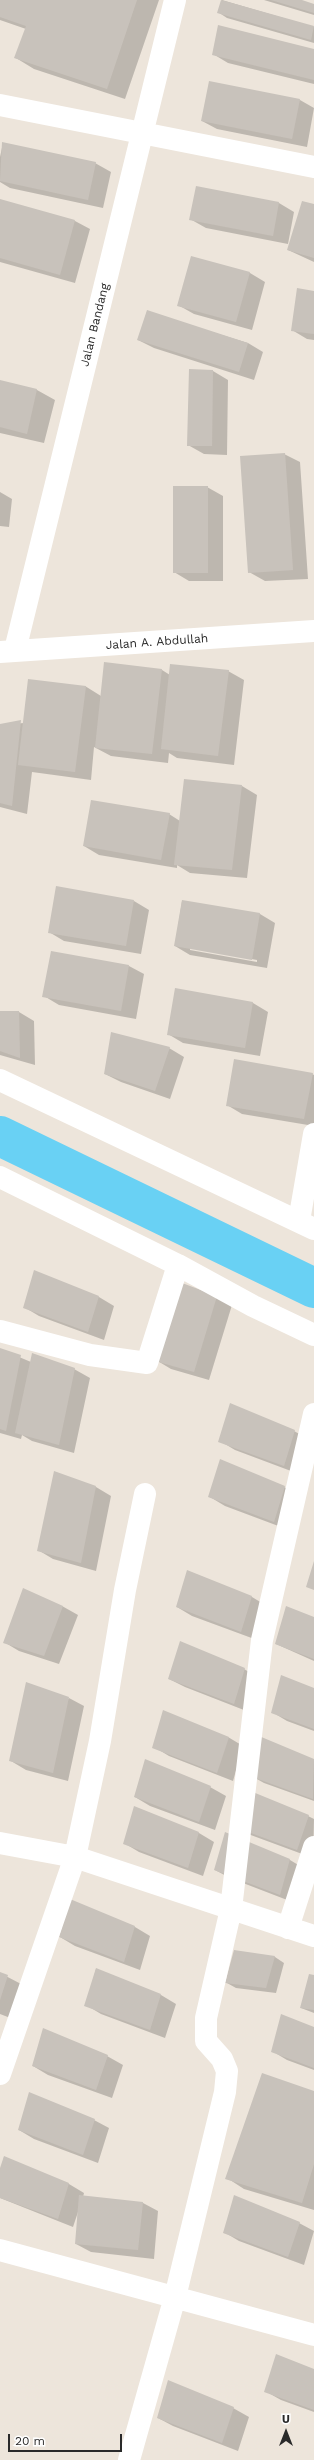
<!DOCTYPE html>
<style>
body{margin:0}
#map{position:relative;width:314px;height:2460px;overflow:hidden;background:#ede5db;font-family:"Work Sans",sans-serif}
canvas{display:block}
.north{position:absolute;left:266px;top:2412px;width:40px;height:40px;-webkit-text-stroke:3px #fff;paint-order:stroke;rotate:0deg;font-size:11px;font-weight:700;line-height:16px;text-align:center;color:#2a2a2a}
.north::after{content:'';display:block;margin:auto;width:14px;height:18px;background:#2a2a2a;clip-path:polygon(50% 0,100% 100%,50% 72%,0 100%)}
.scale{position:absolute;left:8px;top:2434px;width:114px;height:18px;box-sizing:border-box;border:2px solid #2a2a2a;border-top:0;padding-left:5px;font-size:12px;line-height:14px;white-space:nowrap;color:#2a2a2a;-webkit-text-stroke:3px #fff;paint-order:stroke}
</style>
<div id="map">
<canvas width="314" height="2460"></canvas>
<div class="north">U</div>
<div class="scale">20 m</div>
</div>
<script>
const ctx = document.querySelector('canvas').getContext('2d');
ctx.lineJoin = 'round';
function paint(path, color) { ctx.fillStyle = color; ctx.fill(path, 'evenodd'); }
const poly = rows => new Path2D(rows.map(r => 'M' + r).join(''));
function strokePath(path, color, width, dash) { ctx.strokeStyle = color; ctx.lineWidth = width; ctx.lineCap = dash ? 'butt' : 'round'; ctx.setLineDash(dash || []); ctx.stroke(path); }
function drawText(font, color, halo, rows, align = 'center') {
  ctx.font = font + ' "Work Sans",sans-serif'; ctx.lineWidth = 3; ctx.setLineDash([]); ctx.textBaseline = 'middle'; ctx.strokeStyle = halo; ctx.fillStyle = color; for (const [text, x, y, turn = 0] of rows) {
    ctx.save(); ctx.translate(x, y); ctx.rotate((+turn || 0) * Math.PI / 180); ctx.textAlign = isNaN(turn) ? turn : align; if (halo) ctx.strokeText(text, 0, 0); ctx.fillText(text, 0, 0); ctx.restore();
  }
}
paint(poly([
 [0,0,159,0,125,99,34,69,16,58,26,29,0,20],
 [222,0,314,27,314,43,227,18,218,12],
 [264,0,299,0,314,5,314,15],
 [314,50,314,84,228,63,213,54],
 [300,100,314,108,307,147,217,129,202,121],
 [3,143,95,163,111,172,103,208,10,188,0,182,0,157],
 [0,200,75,221,90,229,75,283,0,262],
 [279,203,294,212,288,244,206,228,190,219],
 [314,205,314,262,288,250],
 [192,257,250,273,265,282,252,330,194,314,178,305],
 [314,292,314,340,307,339,292,330],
 [147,312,248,343,263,352,254,380,154,348,138,340],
 [190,370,213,371,228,380,227,455,204,454,188,445],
 [0,381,37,390,55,400,44,443,0,433],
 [284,454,300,462,308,579,265,581,249,572],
 [207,487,223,496,223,581,189,581,174,572],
 [0,492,12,499,9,527,0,526],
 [162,670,170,675,228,671,244,680,234,765,177,758,169,753,168,763,111,756,94,747,91,780,32,772,27,814,0,807,0,725,24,723,85,686,101,696],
 [242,786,257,795,247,878,190,873,177,865,177,868,99,855,84,846,169,814,180,821],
 [134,901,149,910,141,954,64,941,49,932],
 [182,901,260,914,275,923,267,968,190,955,175,946],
 [190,948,257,960,257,962,190,950],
 [129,966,144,974,136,1019,59,1005,44,996],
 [176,989,253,1003,268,1012,260,1056,183,1043,168,1034],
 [0,1012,19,1012,34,1021,35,1065,0,1055],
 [169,1048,184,1057,170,1099,121,1082,105,1074],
 [312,1074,314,1075,314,1126,242,1114,227,1105],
 [217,1296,232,1305,209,1380,171,1369,156,1360],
 [99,1297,114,1306,104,1340,39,1316,24,1307],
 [0,1349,31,1362,74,1369,90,1378,74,1453,32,1441,22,1435,21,1439,0,1433],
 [294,1431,310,1440,299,1474,235,1450,220,1441],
 [55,1472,96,1487,111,1496,96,1571,53,1559,38,1550],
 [284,1487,299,1496,289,1530,225,1506,210,1497],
 [188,1571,252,1597,267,1606,257,1640,192,1616,177,1607],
 [62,1606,78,1615,59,1664,19,1651,4,1642],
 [314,1618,314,1661,276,1644],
 [244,1669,259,1678,249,1712,185,1687,169,1679],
 [314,1689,314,1731,287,1721,272,1712],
 [69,1698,84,1706,68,1781,26,1770,11,1761],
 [228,1737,243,1746,233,1781,169,1756,154,1747],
 [259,1737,314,1760,314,1801,264,1783,248,1774],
 [210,1787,226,1796,215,1830,150,1806,135,1797],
 [135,1807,199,1833,214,1842,203,1876,139,1852,124,1843],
 [308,1816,314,1819,313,1858,248,1834,233,1825],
 [226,1833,290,1860,305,1869,295,1903,230,1878,215,1870],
 [71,1901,135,1927,150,1936,140,1970,75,1946,60,1937],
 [235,1951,275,1957,284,1963,276,1993,236,1988,227,1983],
 [96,1969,161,1995,176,2004,165,2038,101,2014,86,2005],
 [0,1973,23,1985,13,2019,0,2014],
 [314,1976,314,2013,301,2008],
 [314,2028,314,2070,287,2060,272,2051],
 [107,2056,123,2065,112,2098,48,2075,33,2066],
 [314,2092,314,2210,244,2189,227,2178],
 [94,2120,109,2128,98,2163,34,2139,19,2130],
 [4,2157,69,2184,84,2193,83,2197,143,2203,158,2211,154,2259,91,2252,76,2244,78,2212,73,2227,0,2198,0,2172],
 [299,2223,314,2231,304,2265,239,2241,224,2232],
 [314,2371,314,2412,281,2400,265,2391],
 [233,2408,249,2417,238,2451,173,2426,158,2418]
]), '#0003');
strokePath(poly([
 [0,1136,314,1288]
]), '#69d1f4', 40);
paint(poly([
 [0,0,137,0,107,89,14,58,26,26,0,17],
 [221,0,314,26,311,40,217,13],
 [271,0,302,0,314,4,314,13],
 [218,25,314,49,314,80,212,55],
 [209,81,300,99,292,139,201,121],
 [2,142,96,162,88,200,0,181],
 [196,186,279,202,273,236,189,220],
 [0,199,75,220,60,275,0,258],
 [302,201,314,204,314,258,287,250],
 [191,256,250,272,236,322,177,306],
 [297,288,314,291,314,334,291,331],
 [147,310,248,343,239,372,137,340],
 [189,369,213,370,212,446,187,446],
 [0,380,37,389,27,434,0,427],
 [285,453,293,570,248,573,240,456],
 [173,486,208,486,208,573,173,573],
 [104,662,162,669,152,754,95,748],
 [170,664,229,670,218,756,161,749],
 [28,679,86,686,75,772,18,765],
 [21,720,12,806,0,803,0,724],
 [184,779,242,785,232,870,174,865],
 [91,800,170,813,161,860,83,846],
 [56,886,134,900,126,946,48,933],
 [182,900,260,913,252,960,174,946],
 [51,951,129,965,121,1011,42,997],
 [175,988,253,1002,245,1048,167,1035],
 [0,1011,19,1011,20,1058,0,1051],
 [111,1032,170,1047,155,1091,104,1074],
 [234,1059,313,1073,304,1119,226,1106],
 [34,1270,99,1296,88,1332,23,1308],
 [182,1283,217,1296,194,1372,155,1361],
 [0,1348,21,1355,6,1431,0,1429],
 [32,1353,75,1368,59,1445,15,1433],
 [230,1403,295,1430,284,1466,218,1442],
 [220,1459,285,1486,274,1522,208,1497],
 [54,1471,96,1486,81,1563,37,1551],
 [314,1561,314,1590,306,1587],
 [187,1570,252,1596,241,1632,176,1607],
 [23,1588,63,1606,44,1656,3,1643],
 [286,1606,314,1617,314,1659,275,1644],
 [180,1641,245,1668,234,1704,168,1679],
 [281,1675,314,1688,314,1729,271,1713],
 [26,1682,69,1697,53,1773,9,1761],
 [163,1710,229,1737,217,1773,152,1748],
 [259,1736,314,1759,313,1799,247,1775],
 [145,1759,211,1786,199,1822,134,1797],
 [243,1788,309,1815,297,1850,232,1826],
 [134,1806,199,1832,188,1868,123,1844],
 [225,1832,290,1859,280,1895,214,1870],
 [70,1899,135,1926,124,1962,59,1937],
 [234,1950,275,1956,266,1988,225,1983],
 [96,1968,161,1994,150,2030,84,2006],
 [0,1972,8,1975,0,2000],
 [309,1974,314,1975,314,2010,300,2008],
 [281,2014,314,2027,314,2068,271,2052],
 [43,2028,108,2055,96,2090,32,2066],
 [262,2073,314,2091,314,2164,302,2203,225,2179],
 [29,2092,95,2119,83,2155,18,2130],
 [4,2156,69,2183,58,2219,0,2198,0,2168],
 [79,2195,143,2202,138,2250,75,2244],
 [234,2195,300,2222,288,2257,223,2233],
 [276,2354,314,2369,314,2410,264,2392],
 [168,2380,234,2407,222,2443,157,2418]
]), '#c8c2bb');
strokePath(poly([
 [0,105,314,167],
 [15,650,175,0],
 [0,1080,314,1229],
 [0,1177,178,1265,253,1306,314,1335],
 [299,1221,314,1134],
 [0,1331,90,1355,147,1363,178,1265],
 [0,1843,75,1857,314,1936],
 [288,1928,314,1847],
 [0,2074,75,1857,100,1741,125,1590,145,1494],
 [0,2250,314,2335],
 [129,2460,175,2297,225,2092,227,2071,222,2059,206,2041,206,2018,231,1909,262,1640,314,1414]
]), '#fff', 22);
strokePath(poly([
 [0,652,314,631]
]), '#fff', 22);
drawText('12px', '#2a2a2a', '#fff', [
 ["Jalan Bandang",95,325,-76],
 ["Jalan A. Abdullah",157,642,-4]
]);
</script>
